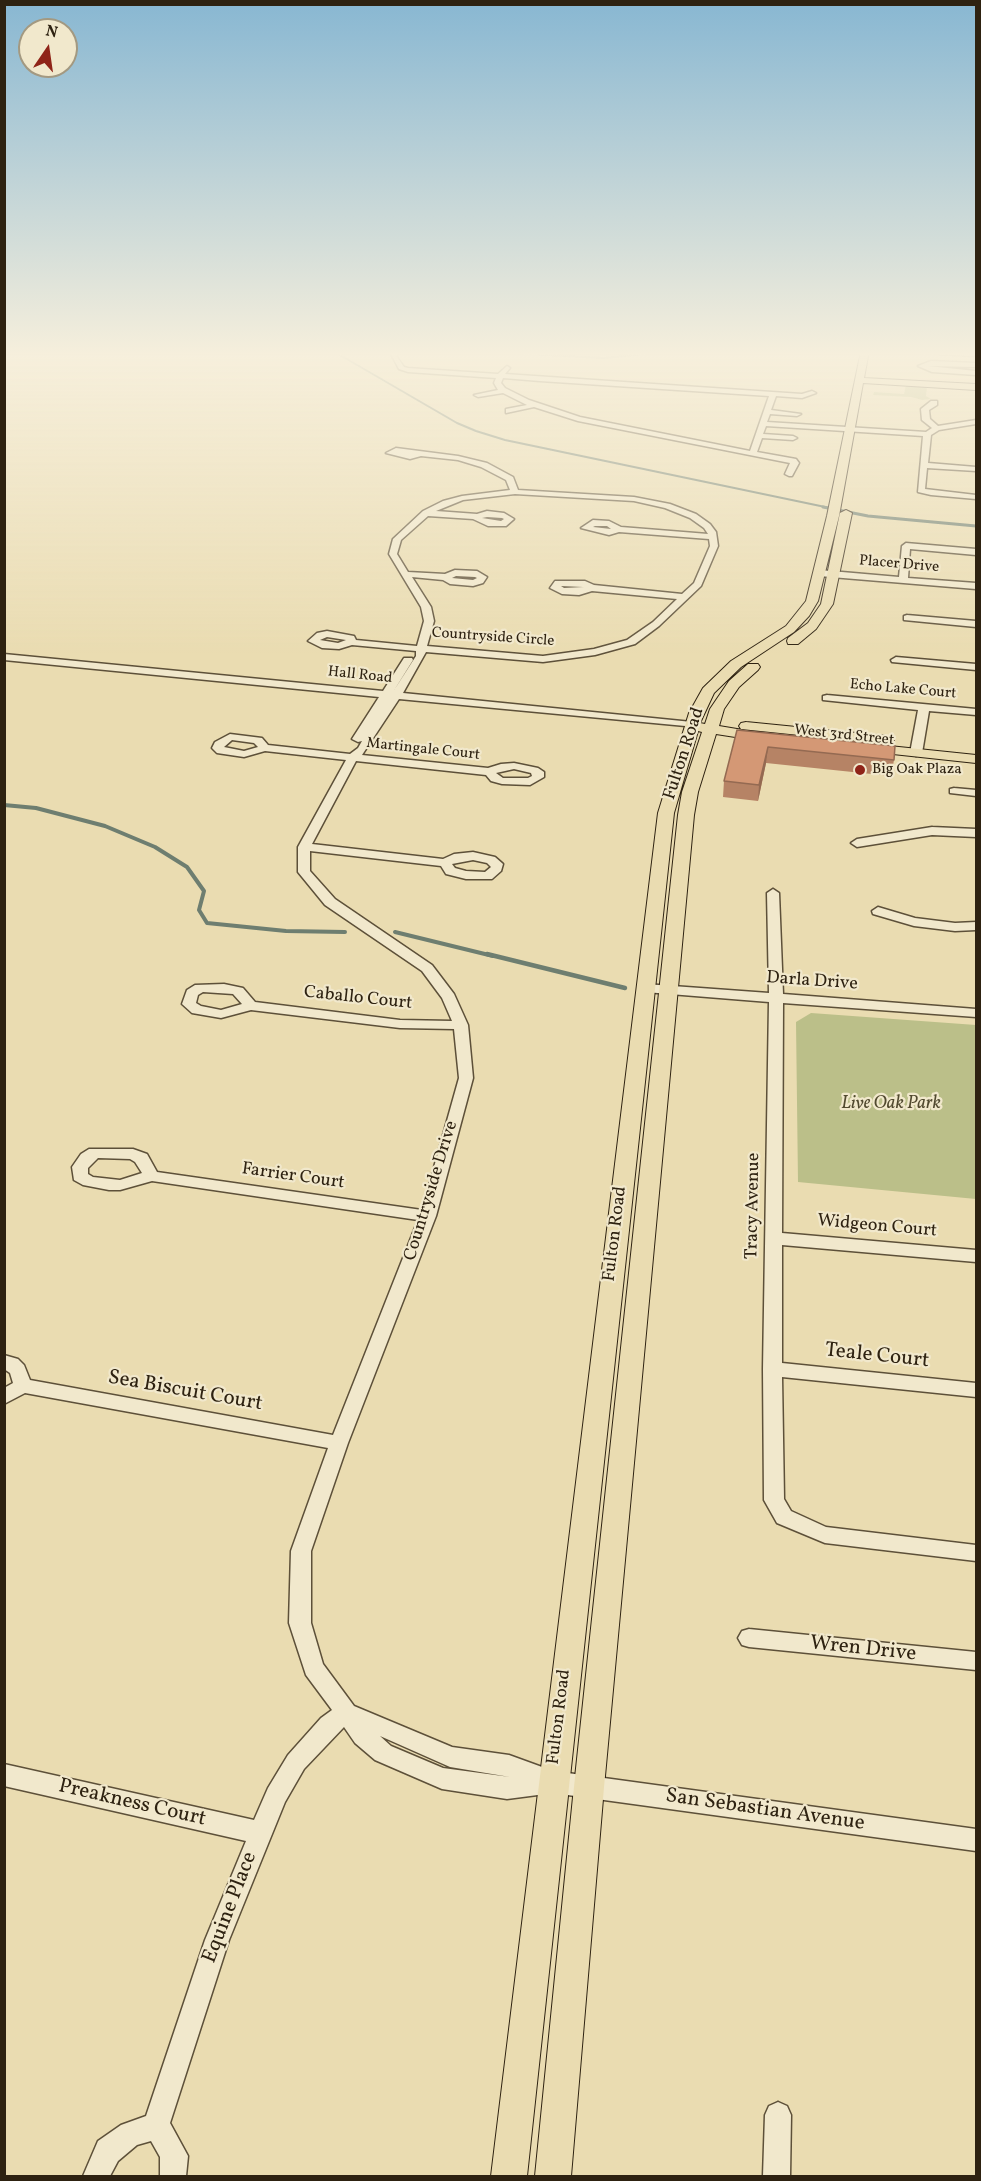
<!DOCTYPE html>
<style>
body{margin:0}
#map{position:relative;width:981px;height:2181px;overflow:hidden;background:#eadcb1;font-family:Vollkorn,serif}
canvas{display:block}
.frame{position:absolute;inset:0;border:6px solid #2e2211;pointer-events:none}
.north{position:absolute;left:18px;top:18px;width:60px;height:60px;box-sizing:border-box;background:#f1e8cc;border:2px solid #a39981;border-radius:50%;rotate:13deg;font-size:16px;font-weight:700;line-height:24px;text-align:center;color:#2e2211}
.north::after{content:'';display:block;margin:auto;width:21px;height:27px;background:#8f2418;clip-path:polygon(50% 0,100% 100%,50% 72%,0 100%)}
</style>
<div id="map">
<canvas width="981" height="2181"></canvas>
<div class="frame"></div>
<div class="north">N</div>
</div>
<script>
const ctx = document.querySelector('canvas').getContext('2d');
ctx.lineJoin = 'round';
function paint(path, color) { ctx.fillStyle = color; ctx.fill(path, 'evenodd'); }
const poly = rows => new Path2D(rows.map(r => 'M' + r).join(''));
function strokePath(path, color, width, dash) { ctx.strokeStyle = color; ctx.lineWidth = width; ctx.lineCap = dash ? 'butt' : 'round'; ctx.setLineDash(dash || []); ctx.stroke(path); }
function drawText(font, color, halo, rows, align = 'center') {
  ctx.font = font + ' Vollkorn,serif'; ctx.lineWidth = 4.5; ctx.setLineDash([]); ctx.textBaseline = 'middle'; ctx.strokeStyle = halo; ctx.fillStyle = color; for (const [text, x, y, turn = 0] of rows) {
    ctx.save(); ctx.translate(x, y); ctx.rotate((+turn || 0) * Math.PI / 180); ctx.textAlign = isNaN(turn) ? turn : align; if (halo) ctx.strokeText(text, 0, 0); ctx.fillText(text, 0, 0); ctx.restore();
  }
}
paint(poly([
 [906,385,927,387,926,396,931,399,922,400,911,397,873,395,874,392,904,394],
 [811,1013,976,1025,976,1199,798,1182,796,1022]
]), '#bbbf89');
strokePath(poly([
 [333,351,457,423,476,431,505,440,830,508],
 [473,351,604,358,672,351]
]), '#6e7e70', 2);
strokePath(poly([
 [823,507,868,516,976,526]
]), '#6e7e70', 3);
strokePath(poly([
 [4,805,36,808,105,826,155,847,187,867,204,891,199,910,207,923,286,931,345,932],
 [395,932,493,956]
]), '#6e7e70', 4);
strokePath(poly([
 [487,954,625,988]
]), '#6e7e70', 4.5);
const minor = poly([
 [917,351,976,352,976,356,920,353,917,351],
 [391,354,395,354,404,367,408,368,498,374,507,366,510,368,505,374,802,394,812,391,816,393,802,398,776,396,771,410,801,414,797,416,770,414,767,422,926,432,932,428,922,420,921,409,931,401,937,401,937,405,929,410,930,419,938,426,976,420,976,424,939,430,931,435,928,463,976,467,976,471,927,468,925,489,976,495,976,499,931,495,918,492,923,436,766,426,763,434,793,436,797,438,793,440,762,438,757,452,796,459,799,463,792,476,789,476,785,474,790,463,578,421,534,407,506,413,506,409,527,405,503,393,478,397,474,395,498,390,494,383,496,378,408,372,399,369,391,354],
 [503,378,540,381,769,396,750,451,580,417,529,400,505,388,501,383,503,378],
 [931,361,976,363,976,367,928,366,976,371,976,375,932,372,918,366,931,361],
 [396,448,458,456,487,463,513,477,518,490,634,497,670,504,696,514,710,524,716,532,718,546,701,586,659,626,635,644,595,655,543,662,426,652,403,693,692,722,697,725,696,727,399,699,362,755,488,768,501,764,514,763,538,768,544,772,544,777,530,785,502,784,491,781,486,775,356,761,312,844,443,859,454,854,473,852,495,857,503,864,501,871,492,879,466,879,446,874,441,866,310,851,310,871,335,899,432,965,454,994,468,1025,473,1078,436,1216,348,1443,311,1551,311,1623,323,1664,354,1706,452,1747,509,1755,553,1771,976,1829,976,1851,553,1793,507,1799,442,1789,375,1760,355,1743,344,1727,304,1769,285,1802,229,1940,170,2123,188,2156,186,2176,160,2176,160,2157,151,2141,137,2145,118,2161,110,2176,83,2176,98,2141,121,2125,146,2116,205,1940,246,1841,4,1786,4,1764,254,1820,268,1788,288,1755,321,1718,332,1710,306,1675,289,1623,291,1551,328,1448,25,1393,4,1404,4,1388,13,1383,10,1373,4,1369,4,1355,18,1359,24,1365,30,1380,333,1435,418,1220,152,1181,120,1190,109,1190,83,1185,74,1180,72,1167,81,1154,89,1149,133,1149,147,1154,157,1172,422,1210,459,1078,454,1029,400,1028,251,1010,221,1018,192,1013,182,1004,187,990,195,985,224,984,243,988,255,1002,400,1020,452,1021,442,998,422,971,325,905,298,872,298,847,346,760,265,751,244,757,217,753,212,748,215,742,230,734,262,738,268,745,350,754,358,748,362,741,358,742,352,739,379,697,4,660,4,654,383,691,404,658,412,658,413,660,393,692,416,656,416,651,352,645,339,649,322,648,308,641,317,633,327,631,354,636,356,640,417,646,424,621,421,607,389,554,393,539,423,511,443,501,462,496,510,490,506,480,481,467,458,460,421,456,410,459,386,453,396,448],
 [515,494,634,501,665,508,690,518,704,528,708,534,621,527,609,521,593,520,581,528,609,535,619,532,709,539,710,546,694,583,682,594,594,585,585,581,555,581,550,588,562,594,579,595,592,591,677,599,653,622,627,640,594,649,543,656,427,646,434,621,431,607,412,577,443,580,450,584,473,586,483,583,487,577,477,571,455,570,445,574,408,572,397,554,401,540,428,516,473,519,488,526,506,526,514,519,504,513,487,511,477,514,436,511,463,500,515,494],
 [487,517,502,518,504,519,501,521,482,518,487,517],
 [595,526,607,526,611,529,593,527,595,526],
 [456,576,475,577,477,578,473,580,452,578,456,576],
 [561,586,583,587,584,587,564,588,561,586],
 [327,637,346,640,338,643,320,640,327,637],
 [232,740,254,743,258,747,244,751,224,747,232,740],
 [514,769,531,773,532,776,528,778,503,778,496,773,514,769],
 [473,860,487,863,491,867,485,872,466,871,455,868,452,864,473,860],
 [203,992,233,994,242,1004,221,1010,201,1006,196,1003,198,995,203,992],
 [98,1158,130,1159,135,1162,142,1173,120,1180,93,1177,88,1174,88,1168,98,1158],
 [380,1736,450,1767,510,1777,443,1768,391,1746,380,1736],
 [906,543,976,549,976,555,910,549,908,578,976,583,976,589,819,576,814,573,819,570,899,577,902,546,906,543],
 [907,615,976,621,976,627,904,620,904,616,907,615],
 [896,657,976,664,976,670,892,662,891,660,896,657],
 [827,695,976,709,976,715,929,711,922,753,916,756,910,753,918,710,823,700,823,696,827,695],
 [954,788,976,790,976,796,950,793,950,789,954,788],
 [932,827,976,829,976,837,932,835,857,847,851,843,857,839,932,827],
 [773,889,779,893,783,994,976,1009,976,1017,783,1003,782,1233,976,1250,976,1262,782,1245,782,1363,976,1383,976,1397,782,1377,784,1499,791,1511,826,1527,976,1545,976,1561,825,1543,777,1523,764,1500,763,1369,769,1002,645,992,638,988,645,984,769,993,767,893,773,889],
 [878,907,915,918,955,923,976,922,976,930,955,931,914,926,873,914,872,911,878,907],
 [749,1629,976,1652,976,1670,749,1647,742,1645,738,1638,742,1631,749,1629],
 [778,2102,787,2106,791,2115,790,2176,763,2176,765,2115,769,2106,778,2102]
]);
const major = poly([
 [861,351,869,351,864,378,976,384,976,390,863,383,839,516,818,601,809,616,794,632,741,667,714,693,700,723,705,724,710,709,729,681,748,664,758,664,760,667,758,670,739,687,724,709,719,726,761,733,768,737,761,741,716,734,698,792,694,815,604,1787,571,2176,535,2176,574,1787,678,815,682,792,702,732,698,731,674,813,527,2176,491,2176,658,813,689,713,703,688,731,661,786,626,806,601,827,516,861,351],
 [846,510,852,513,833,604,816,629,798,644,788,644,787,641,788,638,808,623,821,604,840,513,846,510],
 [746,722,887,736,894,740,887,744,741,729,739,726,741,723,746,722],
 [870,744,976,755,976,763,865,751,863,748,870,744]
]);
strokePath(minor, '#5d5039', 3);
strokePath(major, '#2e2211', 2);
paint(minor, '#f1e8cc');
paint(major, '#eadcb1');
paint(poly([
 [737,730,894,760,891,776,766,763,758,801,723,797,724,781]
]), '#b68365');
paint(poly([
 [768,747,766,763,758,801,759,785]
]), '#946a52');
const building = poly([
 [737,730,895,746,894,760,768,747,759,785,724,781,737,730]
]);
paint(building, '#d49875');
strokePath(building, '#946a52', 1.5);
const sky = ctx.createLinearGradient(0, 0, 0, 656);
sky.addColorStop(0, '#88b7d2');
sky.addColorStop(0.54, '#f6efdc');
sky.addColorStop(1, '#f6efdc00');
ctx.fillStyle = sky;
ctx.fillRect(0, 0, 981, 656);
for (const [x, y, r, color] of [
 [860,770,6,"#8f2418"]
]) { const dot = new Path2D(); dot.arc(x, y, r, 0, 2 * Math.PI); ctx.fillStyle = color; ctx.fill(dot); strokePath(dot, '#f1e8cc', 2); }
drawText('15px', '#2e2211', '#f1e8cc', [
 ["Placer Drive",899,565,5],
 ["Countryside Circle",493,638,4],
 ["Hall Road",360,676,6],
 ["Echo Lake Court",903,690,5],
 ["West 3rd Street",844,736,6],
 ["Martingale Court",423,750,6]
]);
drawText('15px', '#2e2211', '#f1e8cc', [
 ["Big Oak Plaza",872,770]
], 'left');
drawText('18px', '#2e2211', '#f1e8cc', [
 ["Fulton Road",685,754,-72],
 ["Darla Drive",812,982,4],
 ["Caballo Court",358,999,6],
 ["Farrier Court",293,1177,8],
 ["Countryside Drive",432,1191,-73],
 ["Tracy Avenue",754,1206,-89],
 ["Widgeon Court",877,1227,5],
 ["Fulton Road",616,1234,-83],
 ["Fulton Road",560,1717,-83]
]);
drawText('italic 18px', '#51492f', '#f1e8cc', [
 ["Live Oak Park",891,1105]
]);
drawText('21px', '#2e2211', '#f1e8cc', [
 ["Teale Court",877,1357,6],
 ["Sea Biscuit Court",185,1392,10],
 ["Wren Drive",863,1650,6],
 ["Preakness Court",132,1804,13],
 ["San Sebastian Avenue",765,1811,8],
 ["Equine Place",231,1908,-69]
]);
</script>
